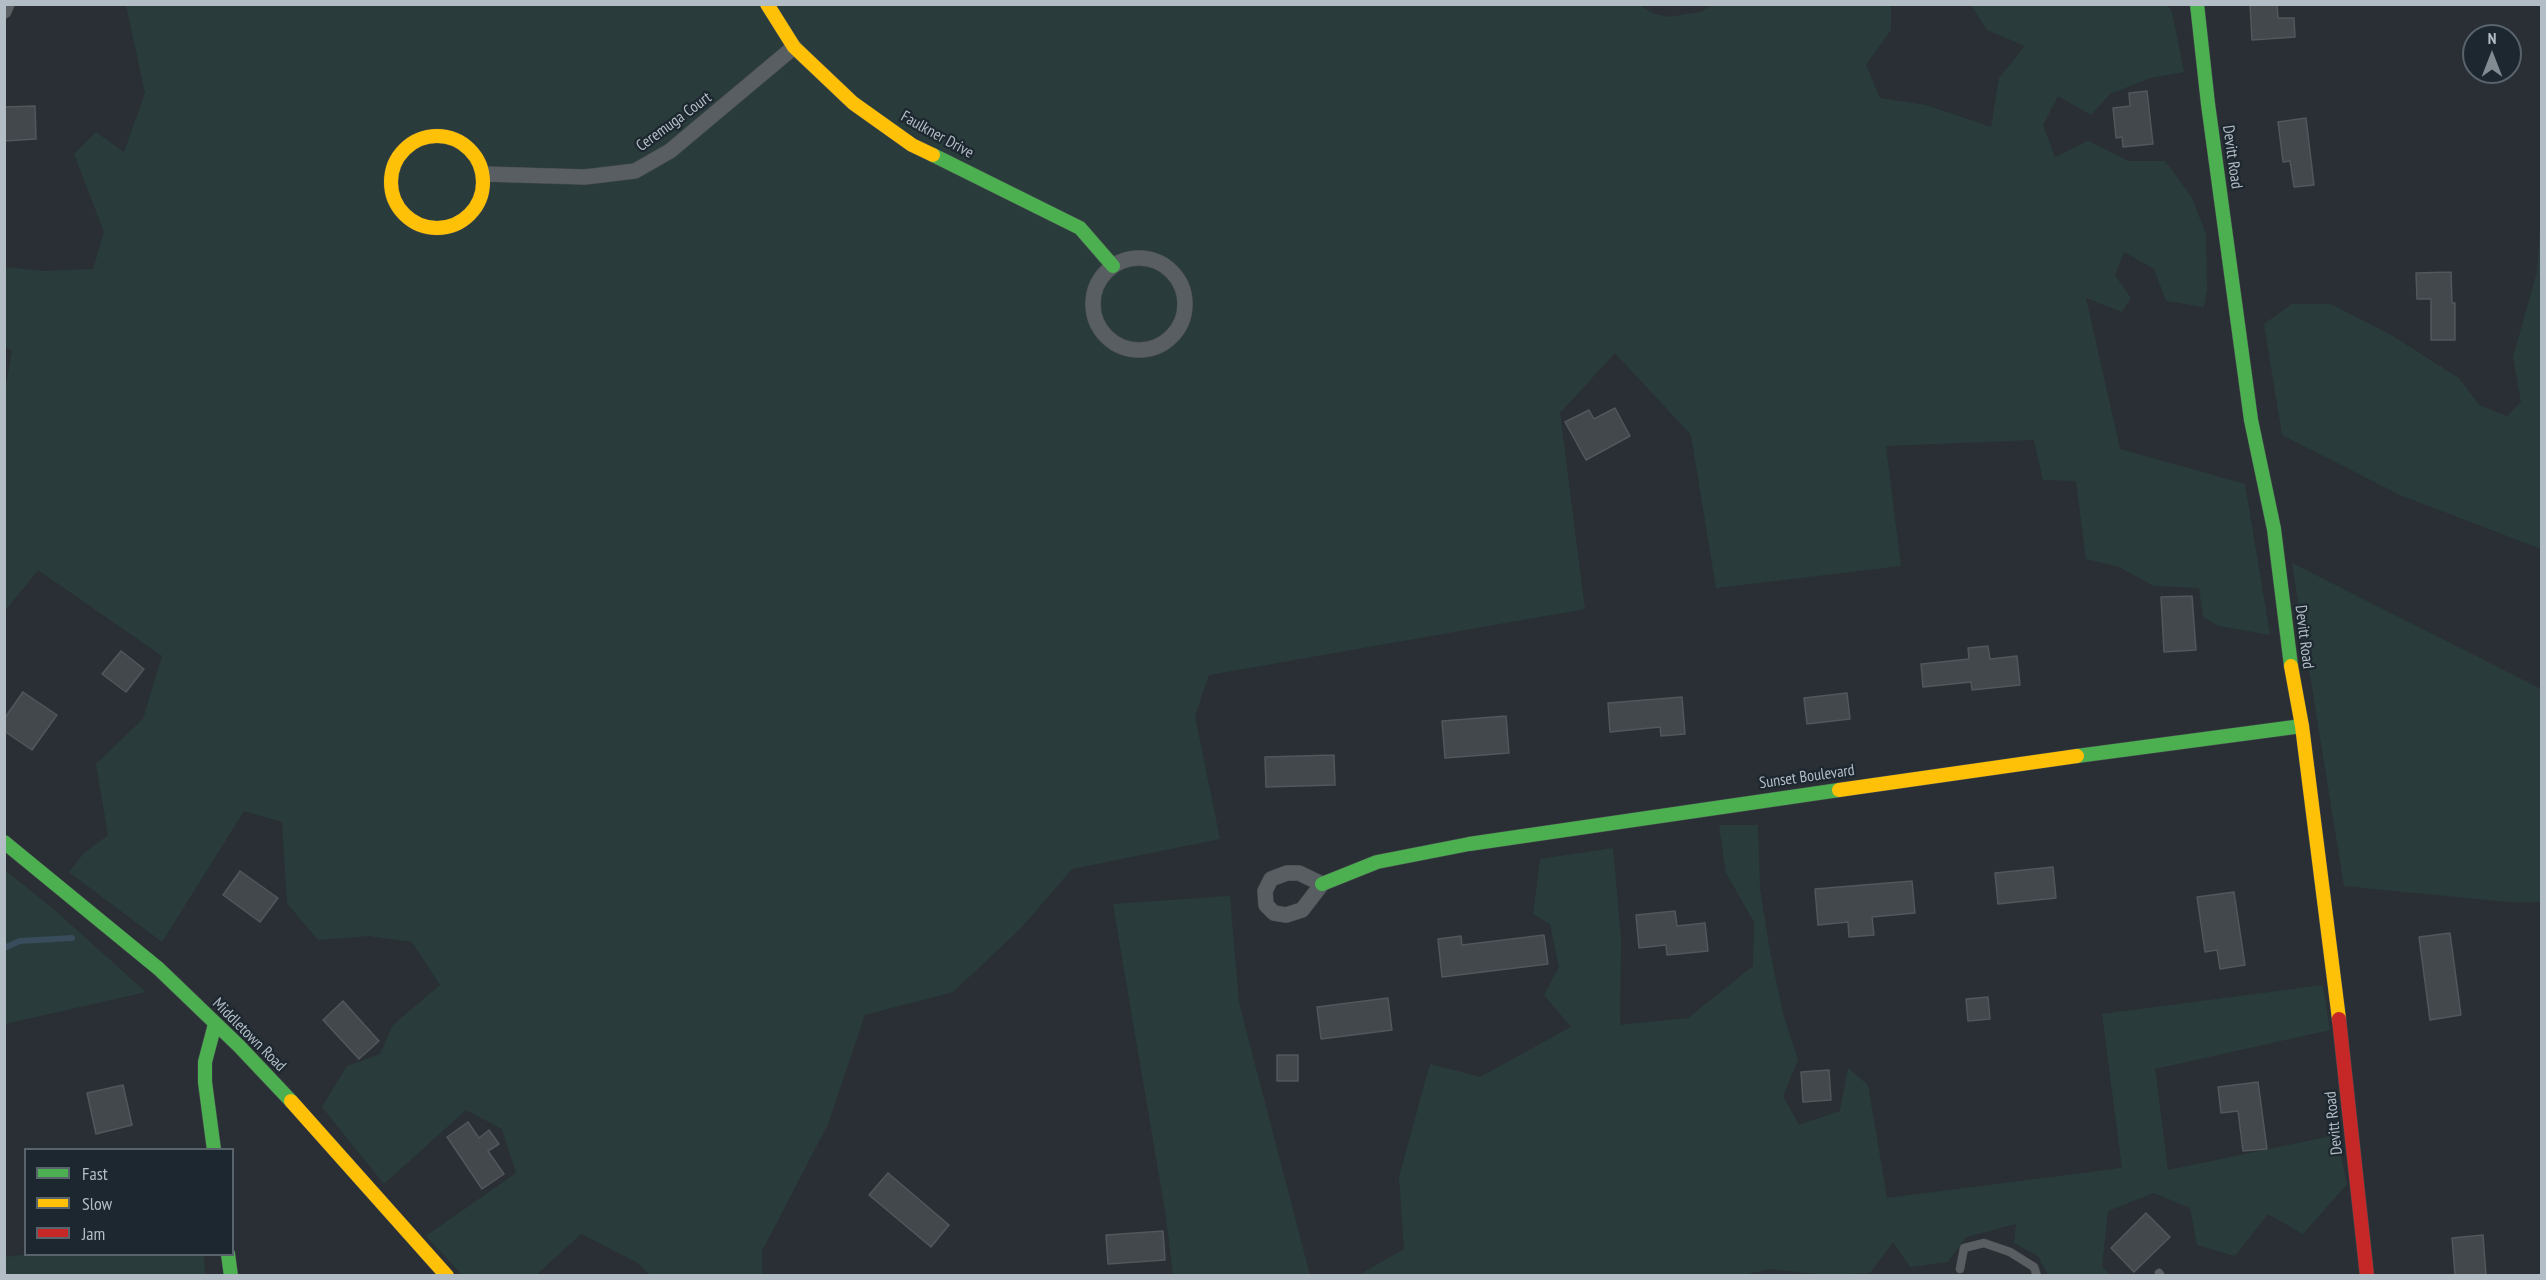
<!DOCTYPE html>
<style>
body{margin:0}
#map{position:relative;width:2546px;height:1280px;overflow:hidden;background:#292f34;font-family:"PT Sans Narrow",sans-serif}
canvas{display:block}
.frame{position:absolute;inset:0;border:6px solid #b3bdc5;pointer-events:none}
.legend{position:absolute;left:24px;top:1148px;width:210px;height:108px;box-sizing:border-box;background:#1d272f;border:2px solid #59636b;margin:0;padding:8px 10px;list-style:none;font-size:18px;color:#b3bdc5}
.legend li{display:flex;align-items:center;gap:12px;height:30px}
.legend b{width:30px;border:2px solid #59636b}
.north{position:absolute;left:2462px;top:24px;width:60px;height:60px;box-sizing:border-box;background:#1d272f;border:2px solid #59636b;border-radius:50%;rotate:0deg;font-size:16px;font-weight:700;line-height:24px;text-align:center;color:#b3bdc5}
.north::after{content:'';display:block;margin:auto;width:21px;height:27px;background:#838b92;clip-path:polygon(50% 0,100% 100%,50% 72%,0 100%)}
</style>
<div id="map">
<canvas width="2546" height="1280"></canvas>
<div class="frame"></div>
<ul class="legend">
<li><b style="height:8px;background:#4caf50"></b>Fast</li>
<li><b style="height:8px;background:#ffc107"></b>Slow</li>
<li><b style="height:8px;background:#c62828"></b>Jam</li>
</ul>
<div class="north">N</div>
</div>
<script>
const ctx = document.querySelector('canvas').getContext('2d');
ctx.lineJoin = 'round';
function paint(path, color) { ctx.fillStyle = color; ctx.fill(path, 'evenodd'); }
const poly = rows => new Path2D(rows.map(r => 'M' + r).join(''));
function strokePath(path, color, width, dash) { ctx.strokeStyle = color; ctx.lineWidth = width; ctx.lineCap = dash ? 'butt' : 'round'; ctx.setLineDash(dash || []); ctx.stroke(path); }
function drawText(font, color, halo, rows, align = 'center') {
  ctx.font = font + ' "PT Sans Narrow",sans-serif'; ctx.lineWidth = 4.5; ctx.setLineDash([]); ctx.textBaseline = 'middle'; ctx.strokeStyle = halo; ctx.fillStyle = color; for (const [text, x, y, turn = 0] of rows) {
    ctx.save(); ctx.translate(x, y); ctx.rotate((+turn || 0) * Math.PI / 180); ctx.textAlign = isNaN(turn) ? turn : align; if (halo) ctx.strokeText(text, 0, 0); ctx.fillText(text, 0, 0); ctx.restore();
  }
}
paint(poly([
 [1637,4,1652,13,1668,17,1700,12,1714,5,1891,5,1891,30,1866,65,1880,98,1926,105,1991,127,1999,78,2025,46,1987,30,1971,5,2167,4,2172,12,2184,72,2150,78,2110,94,2091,115,2058,96,2043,125,2055,157,2088,141,2129,161,2165,161,2191,196,2206,234,2207,290,2204,307,2166,301,2154,269,2124,252,2115,275,2131,298,2122,312,2086,298,2120,449,2245,484,2270,635,2219,626,2203,617,2199,588,2154,586,2119,567,2086,559,2076,481,2043,480,2034,440,1886,446,1901,566,1716,588,1691,435,1615,353,1560,413,1585,609,1209,675,1195,716,1220,839,1072,869,1020,929,953,992,865,1015,828,1124,762,1251,762,1275,650,1275,638,1263,581,1234,536,1275,463,1276,426,1236,516,1173,502,1129,466,1110,384,1184,322,1107,347,1066,380,1054,393,1025,440,985,412,942,369,936,318,940,287,903,282,822,244,811,162,942,69,872,83,854,108,835,96,764,143,719,162,656,38,570,5,611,4,398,12,351,5,347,5,267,42,271,93,269,104,232,74,154,96,132,124,152,145,93,126,5],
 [2541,214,2541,549,2400,495,2282,435,2264,324,2292,304,2331,304,2391,335,2459,378,2479,405,2507,416,2521,402,2513,357,2537,272],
 [2292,563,2541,689,2541,902,2508,902,2344,886],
 [1719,825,1758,825,1760,889,1770,951,1783,1014,1798,1060,1783,1096,1799,1125,1840,1111,1848,1068,1868,1085,1887,1198,2122,1168,2102,1014,2323,985,2330,1030,2155,1069,2168,1170,2336,1135,2347,1184,2303,1234,2268,1214,2235,1256,2197,1245,2190,1208,2154,1193,2108,1211,2102,1266,2110,1275,2048,1275,2038,1256,2014,1243,2016,1224,1966,1237,1948,1262,1910,1267,1893,1242,1870,1273,1826,1275,1770,1269,1738,1276,1357,1276,1404,1249,1399,1177,1430,1064,1480,1077,1571,1027,1544,995,1559,967,1550,924,1533,914,1540,859,1613,848,1621,938,1620,1025,1688,1018,1753,966,1754,922,1726,873],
 [5,870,51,907,146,992,5,1024],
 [1230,896,1239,1003,1310,1275,1173,1275,1166,1217,1113,904],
 [30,1254,204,1255,205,1275,5,1275,5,1257]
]), '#293c3b');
strokePath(poly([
 [4,948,20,941,72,938]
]), '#384c5b', 6);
const building = poly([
 [2250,4,2277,4,2278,18,2294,18,2295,37,2252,40,2250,4],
 [2147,91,2153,144,2123,147,2122,137,2116,138,2113,108,2130,106,2129,93,2147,91],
 [35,106,36,139,4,141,4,107,35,106],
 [2306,118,2314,185,2294,187,2290,161,2283,162,2278,122,2306,118],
 [2451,272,2452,303,2455,303,2455,340,2431,340,2431,299,2417,299,2416,273,2451,272],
 [1615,408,1630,436,1586,460,1565,422,1589,410,1594,419,1615,408],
 [2192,596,2196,650,2164,652,2161,597,2192,596],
 [1988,646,1990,659,2017,656,2020,685,1972,690,1971,682,1923,687,1921,664,1969,659,1968,648,1988,646],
 [121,651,144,669,126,692,102,674,121,651],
 [23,692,57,715,32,750,4,731,4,719,23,692],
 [1847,693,1850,719,1807,724,1804,698,1847,693],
 [1682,697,1685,734,1661,736,1660,727,1610,732,1608,703,1682,697],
 [1506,716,1509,753,1445,758,1442,721,1506,716],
 [1334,755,1335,785,1266,787,1265,757,1334,755],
 [2053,867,2056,898,1998,904,1995,873,2053,867],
 [240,871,278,898,260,922,223,895,240,871],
 [1912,881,1915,913,1872,917,1874,935,1849,937,1848,922,1818,925,1815,889,1912,881],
 [2234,892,2245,965,2220,969,2217,950,2205,952,2197,897,2234,892],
 [1675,911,1677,926,1705,923,1708,951,1667,955,1666,945,1639,948,1636,915,1675,911],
 [2450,933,2461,1015,2430,1020,2419,937,2450,933],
 [1544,935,1548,964,1442,977,1438,939,1461,936,1462,945,1544,935],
 [1988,997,1990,1019,1968,1021,1966,999,1988,997],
 [1388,998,1392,1030,1321,1039,1317,1007,1388,998],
 [343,1001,379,1041,359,1059,323,1020,343,1001],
 [1277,1055,1298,1055,1298,1081,1277,1081,1277,1055],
 [1829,1070,1831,1100,1803,1102,1801,1072,1829,1070],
 [2258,1082,2267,1149,2243,1151,2238,1111,2221,1113,2218,1087,2258,1082],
 [123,1085,132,1125,96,1134,87,1093,123,1085],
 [468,1122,479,1138,489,1130,499,1144,488,1151,504,1174,482,1189,447,1137,468,1122],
 [888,1173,949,1225,931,1247,869,1195,888,1173],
 [2146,1213,2170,1237,2134,1272,2111,1248,2146,1213],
 [1163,1231,1165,1260,1108,1264,1106,1235,1163,1231],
 [2483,1235,2486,1275,2455,1275,2452,1238,2483,1235]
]);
paint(building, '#42484c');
strokePath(building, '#51575c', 1.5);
const lane = poly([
 [1960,1269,1964,1248,1984,1243,2010,1252,2034,1267,2037,1276],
 [2159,1273,2161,1276]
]);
const street = poly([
 [4,11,7,4],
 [483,174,585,177,635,171,670,151,794,47],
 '1093 304a46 46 0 1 1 92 0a46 46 0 1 1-92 0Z',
 [1287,873,1299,873,1322,884,1302,910,1286,915,1274,913,1266,905,1265,891,1271,879,1287,873]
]);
const fast = poly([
 [2197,4,2208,104,2251,420,2274,529,2291,666],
 [933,155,1080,228,1113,266],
 [2077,756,2302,726],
 [4,842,159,969,239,1046,291,1101],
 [1322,884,1377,862,1469,844,1839,790],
 [214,1150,205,1082,205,1062,215,1024],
 [228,1254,231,1276]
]);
const slow = poly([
 [767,4,794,47,853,103,912,145,933,155],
 '391 182a46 46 0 1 1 92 0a46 46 0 1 1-92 0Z',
 [2291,666,2302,726,2339,1019],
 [1839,790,2077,756],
 [291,1101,447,1276]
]);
const jam = poly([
 [2339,1019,2367,1276]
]);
strokePath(lane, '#474b4f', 9);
strokePath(street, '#474b4f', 16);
strokePath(fast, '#474b4f', 15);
strokePath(slow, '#474b4f', 15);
strokePath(jam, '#474b4f', 15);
strokePath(lane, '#595e63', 8);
strokePath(street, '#595e63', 15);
strokePath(fast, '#4caf50', 14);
strokePath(slow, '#ffc107', 14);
strokePath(jam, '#c62828', 14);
drawText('16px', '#b3bdc5', '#1d272f', [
 ["Ceremuga Court",674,122,-36],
 ["Faulkner Drive",937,135,29],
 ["Devitt Road",2232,157,82],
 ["Devitt Road",2304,637,83],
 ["Sunset Boulevard",1807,777,-8],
 ["Middletown Road",249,1035,45],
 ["Devitt Road",2334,1123,-96]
]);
</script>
